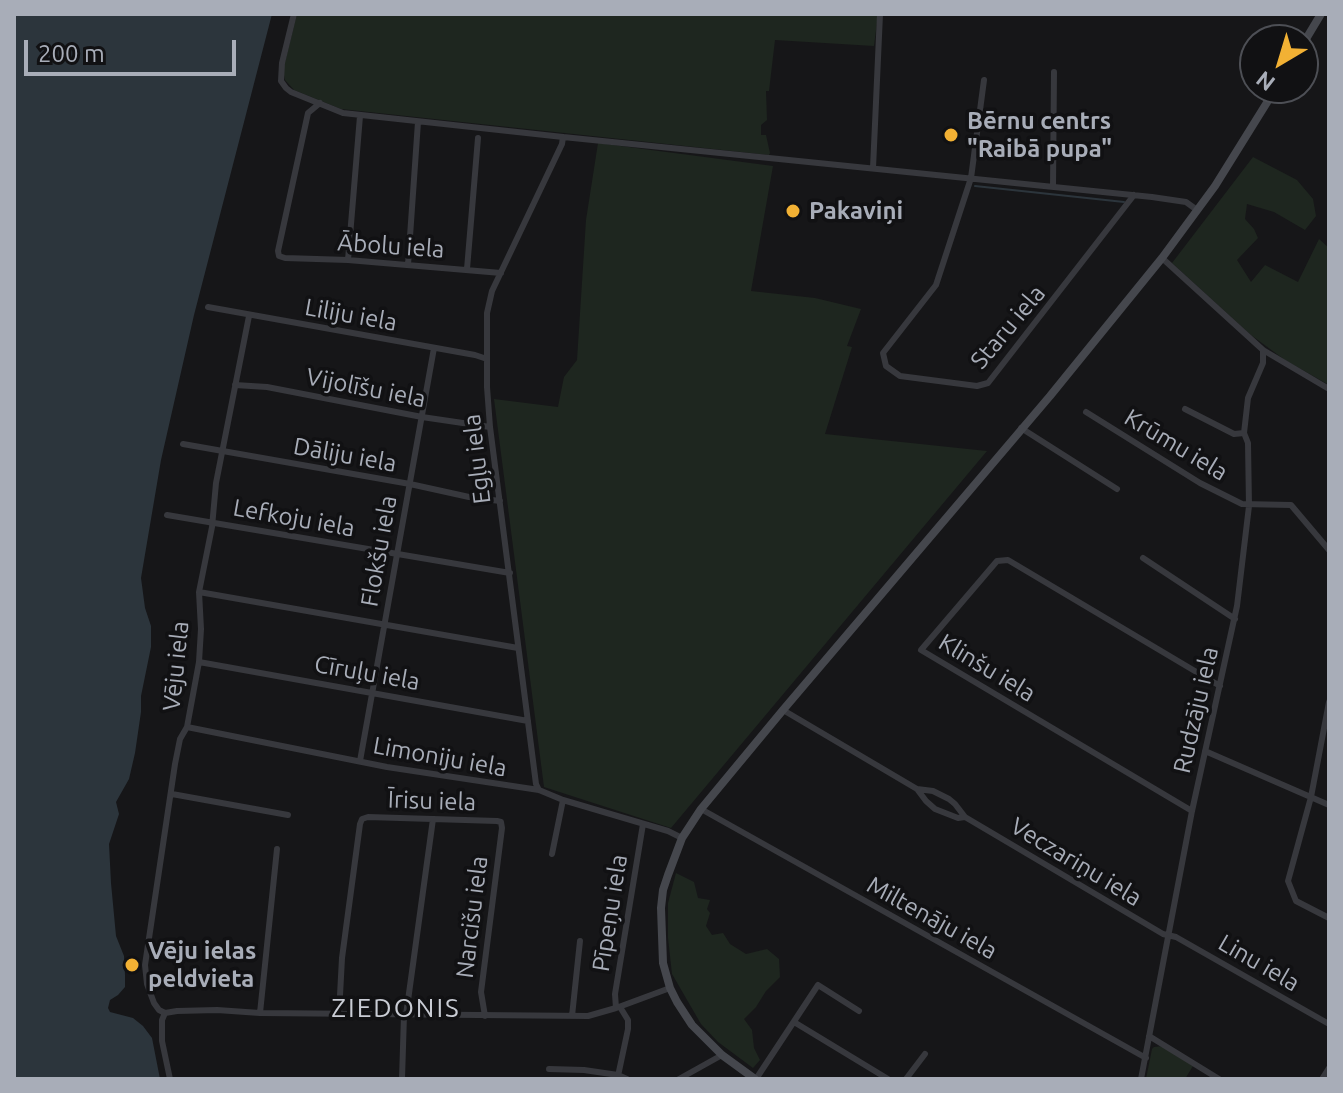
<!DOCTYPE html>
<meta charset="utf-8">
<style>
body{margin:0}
#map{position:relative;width:1343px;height:1093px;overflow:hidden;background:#161618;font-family:Ubuntu,sans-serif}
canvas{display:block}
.frame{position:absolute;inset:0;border:16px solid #a8adb8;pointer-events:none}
.north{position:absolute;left:1239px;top:24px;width:80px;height:80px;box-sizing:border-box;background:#111113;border:2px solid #4d4f55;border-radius:50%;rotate:218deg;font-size:22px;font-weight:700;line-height:32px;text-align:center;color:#a8adb8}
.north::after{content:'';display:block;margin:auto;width:28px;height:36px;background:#f2b134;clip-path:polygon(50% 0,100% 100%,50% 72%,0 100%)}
.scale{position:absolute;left:24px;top:40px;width:212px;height:36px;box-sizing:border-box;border:4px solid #a8adb8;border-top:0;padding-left:10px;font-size:24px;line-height:28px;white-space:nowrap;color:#a8adb8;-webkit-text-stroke:6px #111113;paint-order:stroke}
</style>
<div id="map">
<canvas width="1343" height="1093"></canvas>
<div class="frame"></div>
<div class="north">N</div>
<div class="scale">200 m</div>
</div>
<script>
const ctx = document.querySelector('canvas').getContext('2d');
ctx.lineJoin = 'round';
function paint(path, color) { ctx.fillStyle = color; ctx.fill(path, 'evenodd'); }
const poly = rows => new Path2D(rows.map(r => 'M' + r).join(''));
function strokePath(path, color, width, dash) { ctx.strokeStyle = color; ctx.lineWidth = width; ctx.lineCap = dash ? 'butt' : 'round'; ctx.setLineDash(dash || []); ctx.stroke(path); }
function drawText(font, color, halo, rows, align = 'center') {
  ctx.font = font + ' Ubuntu,sans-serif'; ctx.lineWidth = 7; ctx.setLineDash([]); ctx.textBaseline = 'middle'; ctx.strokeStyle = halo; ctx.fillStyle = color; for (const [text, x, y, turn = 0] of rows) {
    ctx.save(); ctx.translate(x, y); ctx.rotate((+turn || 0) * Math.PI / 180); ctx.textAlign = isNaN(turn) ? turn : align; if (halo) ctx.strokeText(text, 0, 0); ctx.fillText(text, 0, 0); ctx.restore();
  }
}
paint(poly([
 [297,14,878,14,874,46,775,40,769,91,766,91,767,120,761,125,761,135,766,135,770,153,769,155,341,109,294,90,285,80,283,70],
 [598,143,773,166,751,291,815,298,861,309,847,346,852,347,825,434,987,451,671,828,544,787,494,399,558,407,564,377,577,360,586,220],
 [1253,157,1297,180,1313,199,1316,216,1305,230,1274,212,1247,204,1245,219,1254,229,1258,238,1237,260,1251,282,1265,265,1298,282,1319,239,1329,248,1329,385,1285,360,1251,335,1172,263],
 [676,873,694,882,698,898,710,900,707,909,710,913,706,926,712,935,723,933,730,944,746,954,767,949,779,959,780,977,766,991,756,1007,744,1019,752,1030,754,1048,760,1060,753,1068,718,1042,701,1024,672,974,668,938,668,903],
 [1163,1046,1193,1066,1185,1079,1146,1079,1152,1049,1154,1047]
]), '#1e261f');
paint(poly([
 [14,14,272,14,194,315,161,460,141,578,145,608,151,626,151,647,141,696,141,712,135,753,129,779,116,802,119,814,109,844,111,883,116,936,124,956,125,975,125,987,118,995,110,1000,108,1008,110,1012,133,1018,143,1026,152,1038,160,1079,14,1079]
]), '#2c353c');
strokePath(poly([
 [975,186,1124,202]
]), '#2c353c', 2);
strokePath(poly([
 [294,14,282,63,281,81,286,88,291,92,343,113,563,137,1152,197,1186,202,1197,210],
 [984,80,971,178,936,285,883,353,886,366,900,376,977,386,988,383,1134,195],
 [320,103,308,113,278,251,279,256,285,258,348,260,501,273],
 [873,168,880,14],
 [1053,187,1054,72],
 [1162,258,1263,350,1329,389],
 [348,260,360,116],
 [408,265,418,122],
 [467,269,478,138],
 [208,307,475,355,487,359],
 [235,385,267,387,422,417,490,427],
 [1185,409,1234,434,1244,433],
 [1086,412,1200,483,1242,504,1291,505,1329,550],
 [1021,428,1117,489],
 [183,444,410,484,469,497,500,501],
 [167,515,510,573],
 [1143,558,1235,619],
 [199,592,518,648],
 [199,662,528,721],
 [1329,702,1311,797,1288,881,1296,901,1329,918],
 [783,710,917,789,926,801,935,809,958,818,965,817],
 [187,727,387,767,539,790,563,800,668,831,682,838],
 [1205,751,1329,805],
 [360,761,434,348],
 [917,789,933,791,949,799,955,804,965,817,1163,934,1176,937,1329,1024],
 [539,790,536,784,490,427,487,387,487,313,492,291,562,144,563,137],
 [172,794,288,815],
 [701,809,1146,1058],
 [1192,811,921,650,997,561,1008,560,1220,686],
 [552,854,563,800],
 [616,1008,615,994,643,824],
 [165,1013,159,1010,154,1003,147,984,145,965,175,764,180,739,187,727,199,662,201,629,199,592,212,527,216,483,249,316],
 [165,1013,177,1011,217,1010,260,1013,588,1016,616,1008,670,988],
 [165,1013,162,1020,162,1041,170,1079],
 [260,1013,277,849],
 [339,1014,342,958,360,824,362,819,368,817,497,821,501,822,502,828,481,992,485,1016],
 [406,1015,433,819],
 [572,1016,580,941],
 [794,1022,888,1079],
 [1149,1036,1219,1079],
 [549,1069,584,1070,618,1075,627,1079],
 [618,1076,628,1029,628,1020,620,1007],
 [402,1079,404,1015],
 [679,1079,722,1055],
 [756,1079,818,985,859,1011],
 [906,1079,925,1054],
 [1141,1079,1192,811,1237,606,1249,506,1248,443,1244,433,1248,398,1263,363,1263,350],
 [1322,1079,1329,1068]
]), '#37383d', 6);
strokePath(poly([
 [1303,44,1321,14],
 [755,1079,722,1055,692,1025,677,1002,670,988,663,963,661,908,663,890,668,875,682,838,701,809,783,710,1050,396,1162,258,1215,186,1276,88]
]), '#45474d', 8);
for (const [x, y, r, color] of [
 [951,135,8,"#f2b134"],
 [793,211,8,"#f2b134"],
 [132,965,8,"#f2b134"]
]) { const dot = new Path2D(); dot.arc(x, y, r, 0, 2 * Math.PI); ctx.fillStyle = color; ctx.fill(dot); strokePath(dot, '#111113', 3); }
drawText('bold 24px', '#a8adb8', '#111113', [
 ["Bērnu centrs",967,121],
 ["\"Raibā pupa\"",967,149],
 ["Pakaviņi",809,211],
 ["Vēju ielas",148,951],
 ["peldvieta",148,979]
], 'left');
drawText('24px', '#a8adb8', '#111113', [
 ["Ābolu iela",391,246,4],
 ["Liliju iela",351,315,10],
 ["Staru iela",1008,327,-50],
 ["Vijolīšu iela",366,388,11],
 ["Krūmu iela",1176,445,31],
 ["Dāliju iela",345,455,10],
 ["Egļu iela",477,459,-97],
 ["Lefkoju iela",294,518,10],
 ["Flokšu iela",379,551,-80],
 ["Vēju iela",176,666,-84],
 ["Klinšu iela",987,668,31],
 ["Cīruļu iela",367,673,10],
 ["Rudzāju iela",1196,710,-77],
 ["Limoniju iela",440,757,10],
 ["Īrisu iela",432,801,2],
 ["Veczariņu iela",1076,862,31],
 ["Pīpeņu iela",610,913,-81],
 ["Narcišu iela",472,917,-83],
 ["Miltenāju iela",932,918,29],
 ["Linu iela",1259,963,30]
]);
ctx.letterSpacing = '2px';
drawText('26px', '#c9ccd4', '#111113', [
 ["ZIEDONIS",396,1008]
]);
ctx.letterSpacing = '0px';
</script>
